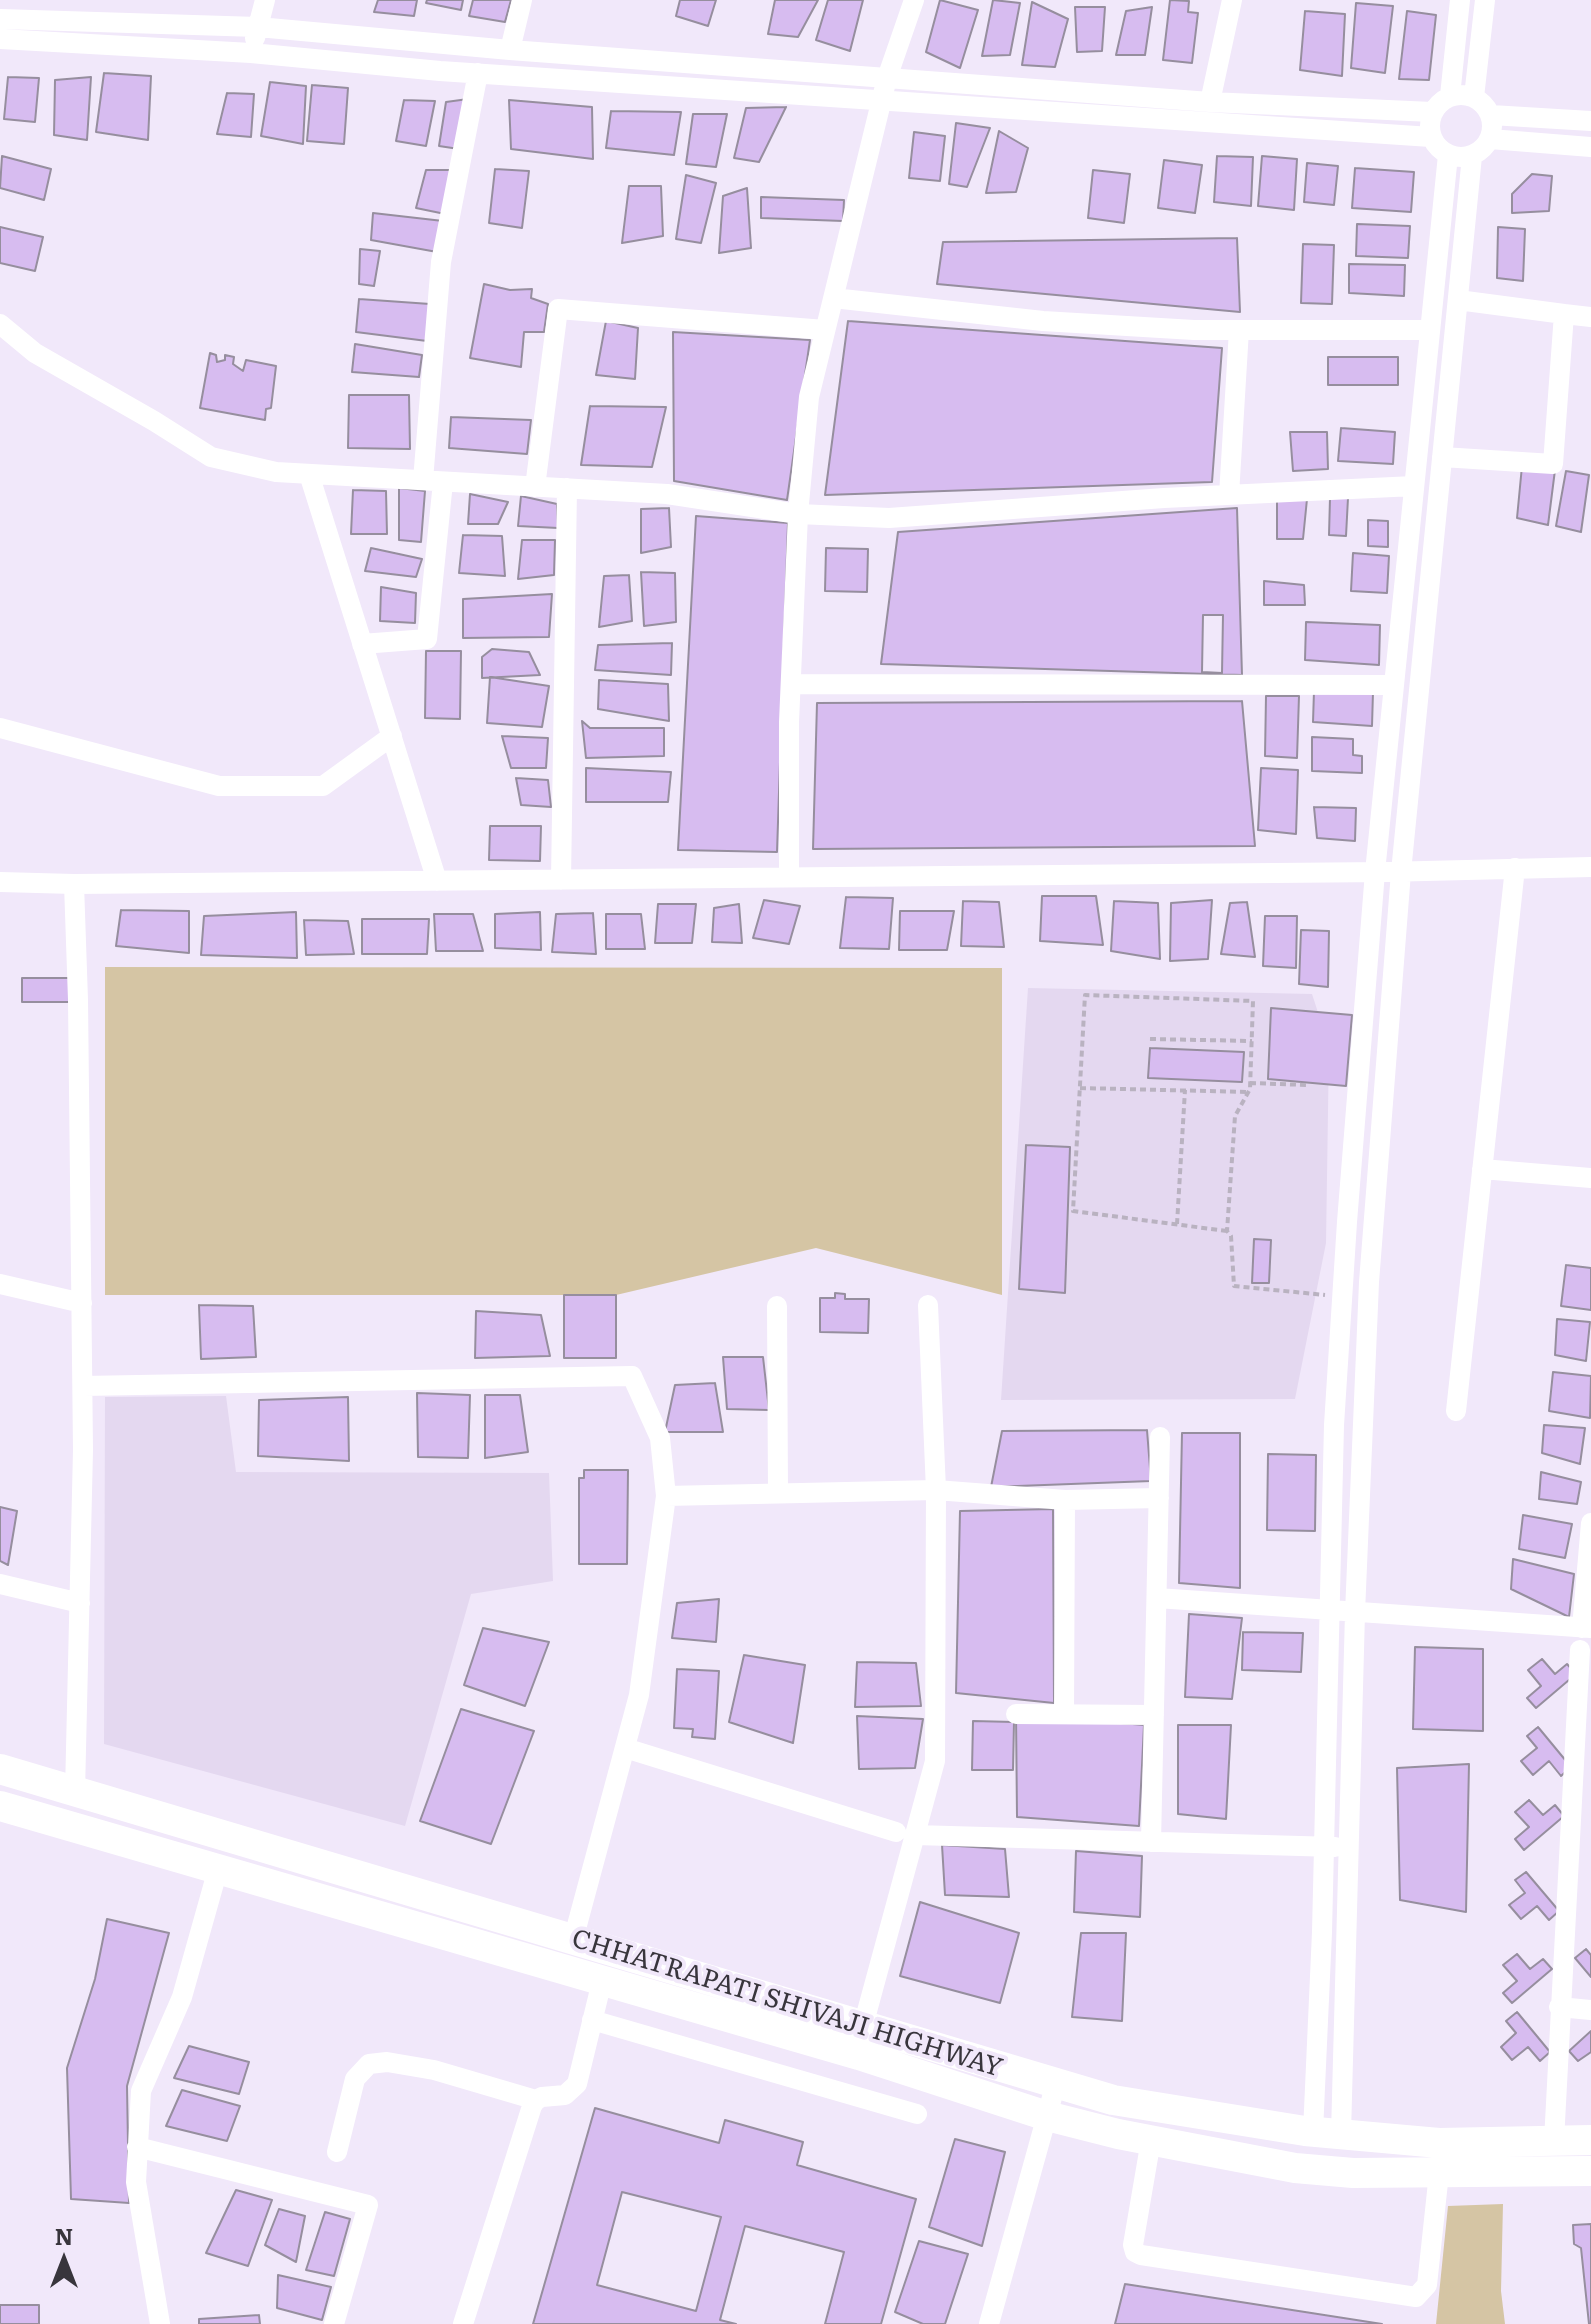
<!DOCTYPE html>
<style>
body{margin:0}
#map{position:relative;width:1591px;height:2324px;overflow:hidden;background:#f1e8fa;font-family:Literata,serif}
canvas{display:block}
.north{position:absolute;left:24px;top:2220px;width:80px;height:80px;-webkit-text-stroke:6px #f1e8fa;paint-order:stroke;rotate:0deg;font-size:22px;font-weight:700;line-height:32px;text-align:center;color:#38353c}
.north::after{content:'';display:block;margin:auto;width:28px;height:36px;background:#38353c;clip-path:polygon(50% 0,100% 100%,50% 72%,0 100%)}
</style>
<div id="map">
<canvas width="1591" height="2324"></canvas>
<div class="north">N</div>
</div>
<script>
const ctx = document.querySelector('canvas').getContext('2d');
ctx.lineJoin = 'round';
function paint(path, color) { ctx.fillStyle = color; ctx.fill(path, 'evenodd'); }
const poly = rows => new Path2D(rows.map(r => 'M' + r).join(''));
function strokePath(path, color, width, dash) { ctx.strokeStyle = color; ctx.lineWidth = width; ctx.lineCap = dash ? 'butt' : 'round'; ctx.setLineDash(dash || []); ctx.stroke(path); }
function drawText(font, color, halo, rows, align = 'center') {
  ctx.font = font + ' Literata,serif'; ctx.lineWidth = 8; ctx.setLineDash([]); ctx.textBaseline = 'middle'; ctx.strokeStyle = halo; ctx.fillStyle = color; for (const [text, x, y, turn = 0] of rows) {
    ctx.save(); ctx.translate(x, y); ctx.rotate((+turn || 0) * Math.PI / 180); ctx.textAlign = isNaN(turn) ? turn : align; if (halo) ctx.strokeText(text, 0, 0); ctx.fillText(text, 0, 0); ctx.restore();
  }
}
paint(poly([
 [1028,988,1312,994,1329,1046,1326,1243,1295,1399,1001,1400],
 [226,1396,236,1472,549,1473,553,1581,471,1594,405,1826,104,1744,105,1397]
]), '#e4d8f0');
paint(poly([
 [105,967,1002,968,1002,1295,816,1248,616,1295,105,1295],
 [1503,2204,1501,2291,1505,2324,1436,2324,1448,2206]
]), '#d5c5a4');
const building = poly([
 [378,0,417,0,414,16,374,12,378,0],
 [427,0,463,0,461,10,426,3,427,0],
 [473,0,511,0,505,22,469,16,473,0],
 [680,0,716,0,708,26,676,16,680,0],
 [775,0,818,0,798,37,768,34,775,0],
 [828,0,863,0,850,51,816,40,828,0],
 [940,0,978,10,960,68,926,52,940,0],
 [993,0,1020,3,1010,55,982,56,993,0],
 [1170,0,1189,1,1188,12,1198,13,1192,63,1163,60,1170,0],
 [1032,2,1068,19,1055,67,1022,65,1032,2],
 [1356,3,1393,6,1385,73,1351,68,1356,3],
 [1075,7,1105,7,1102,51,1077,52,1075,7],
 [1152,7,1145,55,1116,55,1126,11,1152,7],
 [1305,11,1345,14,1342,76,1300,70,1305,11],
 [1407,11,1436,15,1429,80,1399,79,1407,11],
 [104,73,151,76,148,140,96,132,104,73],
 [8,77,39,78,35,122,4,119,8,77],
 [91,77,87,140,54,135,55,80,91,77],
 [270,82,306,86,303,144,261,136,270,82],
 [312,85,348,88,344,144,307,141,312,85],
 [227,93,254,94,251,137,217,134,227,93],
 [468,99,459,149,439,146,446,102,468,99],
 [404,100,435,101,426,146,396,141,404,100],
 [509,100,592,107,593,159,511,149,509,100],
 [786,107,759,162,734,158,746,108,786,107],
 [611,111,681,112,674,155,606,148,611,111],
 [693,114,727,114,716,167,686,164,693,114],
 [956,123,990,128,967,187,949,184,956,123],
 [999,131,1028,148,1016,192,986,193,999,131],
 [914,132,945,136,940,181,909,178,914,132],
 [2,156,51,169,44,200,0,188,2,156],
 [1217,156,1253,157,1251,206,1214,202,1217,156],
 [1262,156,1297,159,1294,210,1258,206,1262,156],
 [1164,160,1202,165,1195,213,1158,208,1164,160],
 [1307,163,1338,166,1334,205,1304,202,1307,163],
 [1355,168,1414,172,1411,212,1352,208,1355,168],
 [495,169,529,171,522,228,489,223,495,169],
 [426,170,459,170,450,215,416,208,426,170],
 [1093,170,1130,174,1124,223,1088,218,1093,170],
 [1532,174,1552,176,1549,211,1512,213,1512,194,1532,174],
 [686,175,716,183,701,243,676,239,686,175],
 [629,186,661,186,663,236,622,243,629,186],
 [747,188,751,248,719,253,723,196,747,188],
 [761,197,844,200,843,221,761,218,761,197],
 [373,213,443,221,437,252,371,240,373,213],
 [1357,224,1410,226,1408,258,1356,256,1357,224],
 [0,227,43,237,35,271,0,263,0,227],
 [1498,227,1525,229,1523,281,1497,278,1498,227],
 [1237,238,1240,312,937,284,943,242,1237,238],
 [1303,244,1334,245,1332,304,1301,303,1303,244],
 [360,249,380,251,374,286,359,284,360,249],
 [1349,264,1405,265,1404,296,1349,293,1349,264],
 [484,284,510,290,532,289,531,298,548,304,544,332,524,332,521,367,470,358,484,284],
 [359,299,430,304,427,341,356,332,359,299],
 [606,321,638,328,635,379,596,375,606,321],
 [848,321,1222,348,1212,482,825,495,848,321],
 [673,332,810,340,787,500,674,481,673,332],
 [355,344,422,355,419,377,352,372,355,344],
 [210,353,216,355,217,362,225,360,225,355,234,357,233,364,243,371,246,360,276,366,271,408,266,409,265,420,200,408,210,353],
 [1328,357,1398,357,1398,385,1328,385,1328,357],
 [349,395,409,395,410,449,348,448,349,395],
 [590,406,666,407,652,467,581,465,590,406],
 [451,417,531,420,527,454,449,448,451,417],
 [1341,428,1395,432,1393,464,1338,461,1341,428],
 [1290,432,1327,432,1328,469,1293,471,1290,432],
 [1522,466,1555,470,1548,525,1517,518,1522,466],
 [1566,471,1589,475,1581,532,1556,526,1566,471],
 [399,488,425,491,421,542,399,540,399,488],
 [353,490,386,491,387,534,351,534,353,490],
 [470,494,508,502,498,524,468,524,470,494],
 [521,496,557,504,558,528,518,526,521,496],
 [1277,497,1307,499,1303,539,1277,539,1277,497],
 [1330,498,1348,498,1346,536,1329,535,1330,498],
 [669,508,671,547,641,553,641,509,669,508],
 [1237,508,1242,675,881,664,898,532,1237,508],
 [696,516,788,523,777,852,678,850,696,516],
 [1368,520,1388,521,1388,547,1368,546,1368,520],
 [463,535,502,536,505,576,459,573,463,535],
 [522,540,555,540,554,575,518,579,522,540],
 [371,548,422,559,416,577,365,571,371,548],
 [826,548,868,549,867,592,825,591,826,548],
 [1353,553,1389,556,1387,593,1351,591,1353,553],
 [641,572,675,573,676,622,644,626,641,572],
 [629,575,632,621,599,627,604,576,629,575],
 [1264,581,1304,585,1305,605,1264,605,1264,581],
 [381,587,416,593,415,623,380,621,381,587],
 [552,594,549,637,463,638,463,599,552,594],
 [1203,615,1223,615,1222,673,1202,672,1203,615],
 [1306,622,1380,625,1379,665,1305,660,1306,622],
 [672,643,671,675,595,670,598,645,672,643],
 [492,649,529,652,540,675,482,678,482,657,492,649],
 [426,651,461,651,460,719,425,718,426,651],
 [490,677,549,686,542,727,487,723,490,677],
 [599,680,668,684,669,721,598,709,599,680],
 [1314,691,1373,692,1372,726,1313,722,1314,691],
 [1266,696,1299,696,1297,758,1265,756,1266,696],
 [1242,701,1255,846,813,849,817,703,1242,701],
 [582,721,590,728,664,728,664,756,586,758,582,721],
 [502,736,548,738,546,768,511,768,502,736],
 [1312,737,1353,739,1353,755,1362,756,1362,773,1312,771,1312,737],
 [586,768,671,772,668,802,586,802,586,768],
 [1261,768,1298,770,1296,834,1258,830,1261,768],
 [516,778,548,780,551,807,521,805,516,778],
 [1314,807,1356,808,1355,841,1317,838,1314,807],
 [490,826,541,826,540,861,489,860,490,826],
 [1042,896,1096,896,1103,945,1040,941,1042,896],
 [846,897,893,898,889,949,840,948,846,897],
 [764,900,800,906,789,944,753,938,764,900],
 [1212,900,1208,959,1170,961,1171,903,1212,900],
 [963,901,999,902,1004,947,961,946,963,901],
 [1114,901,1158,903,1160,959,1111,951,1114,901],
 [1247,902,1255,957,1221,954,1230,903,1247,902],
 [658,904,696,904,692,943,655,943,658,904],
 [739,904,742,943,712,942,714,908,739,904],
 [121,910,189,911,189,953,116,946,121,910],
 [900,911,954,911,947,950,899,950,900,911],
 [296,912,297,958,201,955,204,916,296,912],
 [540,912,541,950,495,948,495,914,540,912],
 [593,913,596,954,552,952,556,914,593,913],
 [434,914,473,914,483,951,436,951,434,914],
 [606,914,641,914,645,949,606,949,606,914],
 [1265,916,1297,916,1296,968,1263,966,1265,916],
 [362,919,429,919,427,954,362,954,362,919],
 [304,920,348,921,354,954,306,955,304,920],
 [1301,930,1329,931,1328,987,1299,984,1301,930],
 [22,978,70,978,70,1002,22,1002,22,978],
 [1271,1008,1352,1015,1346,1086,1268,1079,1271,1008],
 [1150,1048,1244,1052,1242,1082,1148,1078,1150,1048],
 [1026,1145,1070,1147,1065,1293,1019,1289,1026,1145],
 [1254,1239,1271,1240,1269,1283,1252,1283,1254,1239],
 [1566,1265,1591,1268,1591,1310,1561,1306,1566,1265],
 [835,1293,845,1294,845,1299,869,1299,868,1333,820,1332,820,1298,835,1298,835,1293],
 [564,1295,616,1295,616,1358,564,1358,564,1295],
 [199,1305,253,1306,256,1357,201,1359,199,1305],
 [476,1311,541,1315,550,1356,475,1358,476,1311],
 [1557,1319,1590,1322,1586,1361,1555,1355,1557,1319],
 [723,1357,763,1357,769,1410,727,1409,723,1357],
 [1553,1372,1591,1376,1590,1418,1549,1411,1553,1372],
 [715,1383,723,1432,665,1432,675,1385,715,1383],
 [417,1393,470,1395,468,1458,418,1457,417,1393],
 [485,1395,520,1395,528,1452,485,1458,485,1395],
 [348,1397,349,1461,258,1456,259,1400,348,1397],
 [1544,1425,1585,1428,1580,1464,1542,1453,1544,1425],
 [1147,1430,1151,1481,991,1487,1002,1431,1147,1430],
 [1182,1433,1240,1433,1240,1588,1179,1583,1182,1433],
 [1268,1454,1316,1455,1315,1531,1267,1530,1268,1454],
 [584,1470,628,1470,627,1564,579,1564,579,1478,584,1478,584,1470],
 [1541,1472,1581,1482,1577,1504,1539,1499,1541,1472],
 [0,1507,17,1511,8,1565,0,1561,0,1507],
 [1053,1509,1054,1703,956,1693,960,1511,1053,1509],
 [1523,1515,1572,1524,1565,1558,1519,1549,1523,1515],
 [1513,1559,1574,1574,1569,1617,1511,1589,1513,1559],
 [719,1599,716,1642,672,1638,677,1603,719,1599],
 [1189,1614,1242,1618,1232,1699,1185,1697,1189,1614],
 [483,1628,549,1642,525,1706,464,1685,483,1628],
 [1243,1632,1303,1633,1301,1672,1242,1670,1243,1632],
 [1415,1647,1483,1649,1483,1731,1413,1729,1415,1647],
 [744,1655,805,1665,793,1743,729,1722,744,1655],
 [1542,1659,1555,1674,1567,1664,1576,1674,1536,1708,1527,1698,1541,1686,1528,1670,1542,1659],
 [857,1662,916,1663,921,1706,855,1707,857,1662],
 [677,1669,719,1671,715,1739,692,1737,693,1729,674,1728,677,1669],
 [461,1709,534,1731,491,1844,420,1821,461,1709],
 [1016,1714,1144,1725,1139,1826,1017,1817,1016,1714],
 [857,1716,923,1719,915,1768,859,1769,857,1716],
 [973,1721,1014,1722,1013,1770,972,1770,973,1721],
 [1178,1725,1231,1725,1226,1819,1178,1814,1178,1725],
 [1538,1727,1571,1767,1561,1776,1549,1761,1533,1775,1521,1761,1537,1748,1527,1736,1538,1727],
 [1469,1764,1466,1912,1400,1900,1397,1768,1469,1764],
 [1529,1800,1543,1815,1555,1805,1564,1816,1524,1850,1515,1839,1529,1827,1515,1812,1529,1800],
 [942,1845,1005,1849,1009,1897,945,1895,942,1845],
 [1076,1851,1142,1856,1140,1917,1074,1912,1076,1851],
 [1526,1872,1559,1911,1549,1920,1537,1906,1521,1919,1509,1905,1525,1893,1515,1880,1526,1872],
 [920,1902,1019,1933,1000,2003,900,1976,920,1902],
 [107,1919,169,1933,127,2086,129,2203,71,2199,67,2068,95,1979,107,1919],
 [1081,1933,1126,1933,1122,2021,1072,2017,1081,1933],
 [1586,1949,1591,1955,1591,1977,1575,1958,1586,1949],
 [1517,1954,1530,1969,1543,1959,1552,1969,1512,2003,1503,1993,1517,1981,1503,1965,1517,1954],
 [1517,2012,1550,2052,1540,2061,1528,2047,1512,2060,1501,2047,1516,2033,1506,2021,1517,2012],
 [1591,2031,1591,2052,1578,2061,1569,2051,1591,2031],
 [189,2046,249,2062,239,2094,174,2078,189,2046],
 [182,2090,240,2106,227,2141,166,2126,182,2090],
 [595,2108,719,2143,725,2120,803,2142,797,2165,916,2199,881,2324,825,2324,844,2252,745,2226,720,2320,736,2324,533,2324,595,2108],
 [622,2192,721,2217,696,2311,597,2285,622,2192],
 [955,2139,1005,2152,982,2246,929,2227,955,2139],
 [236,2190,272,2200,248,2266,206,2253,236,2190],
 [279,2209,305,2216,296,2262,265,2245,279,2209],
 [325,2212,350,2219,334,2276,306,2270,325,2212],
 [1591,2224,1591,2324,1589,2324,1581,2248,1574,2244,1573,2225,1591,2224],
 [919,2241,968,2254,945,2324,923,2324,895,2312,919,2241],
 [278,2275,331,2287,322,2320,277,2308,278,2275],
 [1125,2284,1382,2324,1115,2324,1125,2284],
 [0,2305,39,2305,39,2324,0,2324,0,2305],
 [259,2315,260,2324,199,2324,199,2319,259,2315]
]);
paint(building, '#d7bcf0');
strokePath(building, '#968e9e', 2);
strokePath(poly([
 [1150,1039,1252,1041],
 [1250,1083,1307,1085],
 [1080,1088,1248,1092],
 [1177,1224,1185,1090],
 [1227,1231,1073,1211,1085,995,1253,1001,1250,1089,1235,1116,1227,1231,1231,1236,1234,1286,1325,1295]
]), '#b9b2c0', 4, [6, 4]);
strokePath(poly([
 [0,19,258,27,510,50,1210,102,1432,112],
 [255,38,265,0],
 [0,39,251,53,440,71,1431,137],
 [510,50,522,0],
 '1430 126a31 31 0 1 1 62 0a31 31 0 1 1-62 0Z',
 [1450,96,1460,0],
 [1474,97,1485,0],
 [1210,102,1232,0],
 [1491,115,1591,121],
 [1490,139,1591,147],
 [833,298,1043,321,1194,330,1430,330],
 [1564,314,1591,317],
 [0,324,35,353,154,421,211,457,276,472,667,494,798,514,889,518,1164,498,1414,486],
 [1442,457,1553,464,1564,314,1458,300],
 [309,474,437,881],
 [423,480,441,262,478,73],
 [535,487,558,309,825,330],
 [1229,495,1239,330],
 [362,644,427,639,443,482],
 [791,684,1392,685],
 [0,728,219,786,323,786,392,736],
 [789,877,789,722,798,514,809,397,887,78,914,0],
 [561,880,567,488],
 [0,882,74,884,1384,872,1591,867],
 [74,884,78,1000,83,1450,75,1792],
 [1482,1169,1591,1178],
 [0,1284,82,1303],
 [777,1306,778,1493],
 [83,1386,632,1376,660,1438,666,1496,639,1695,573,1940],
 [1456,1411,1515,868],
 [666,1496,936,1490,1065,1500],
 [0,1584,80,1603],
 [1157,1598,1591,1628],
 [1582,1628,1591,1523],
 [1016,1714,1154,1715],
 [1064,1714,1065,1500,1159,1498],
 [625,1748,896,1832],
 [915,1835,1335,1847],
 [1151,1842,1160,1437],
 [1559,2007,1591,2010],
 [592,2020,917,2114],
 [863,2026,935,1761,936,1490,928,1305],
 [1313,2132,1322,1932,1334,1425,1347,1222,1375,872,1448,155],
 [1341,2134,1355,1613,1369,1282,1401,872,1472,156],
 [1151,2140,1133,2245,1135,2252,1141,2255,1416,2297,1427,2285,1439,2173],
 [1554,2141,1580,1650],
 [137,2147,368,2205,334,2324],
 [337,2152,355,2079,369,2064,387,2062,434,2070,536,2100],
 [160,2324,136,2182,141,2091,182,1997,218,1869],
 [463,2324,532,2106,536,2100,542,2097,565,2095,577,2084,602,1981],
 [989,2324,1056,2083]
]), '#fff', 20);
strokePath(poly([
 [0,1769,1113,2100,1305,2131,1439,2143,1591,2140],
 [0,1806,859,2055,1047,2116,1118,2134,1295,2168,1353,2173,1591,2171]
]), '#fff', 30);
drawText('26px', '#38353c', '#f1e8fa', [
 ["CHHATRAPATI SHIVAJI HIGHWAY",787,2004,17]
]);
</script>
